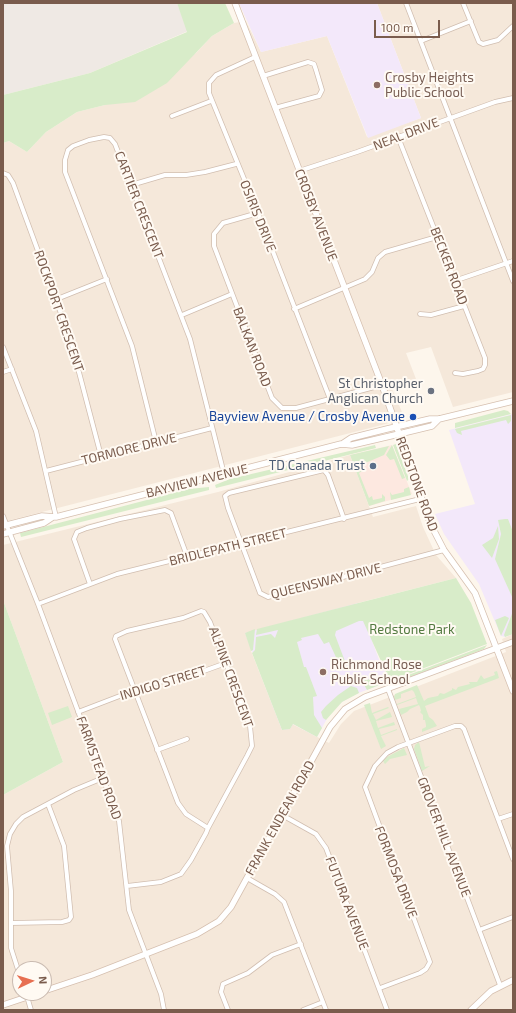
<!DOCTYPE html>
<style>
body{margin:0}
#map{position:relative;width:516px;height:1013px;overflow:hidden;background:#fdf6ec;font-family:"Exo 2",sans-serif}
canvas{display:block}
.frame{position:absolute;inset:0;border:4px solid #7a5c4d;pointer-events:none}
.north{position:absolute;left:12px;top:961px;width:40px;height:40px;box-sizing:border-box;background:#fffaf3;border:1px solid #cabbb1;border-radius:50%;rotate:86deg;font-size:11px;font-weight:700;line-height:16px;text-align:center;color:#7a5c4d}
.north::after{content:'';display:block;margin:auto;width:14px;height:18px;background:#e76f51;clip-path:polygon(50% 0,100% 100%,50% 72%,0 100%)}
.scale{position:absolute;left:374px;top:20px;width:66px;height:18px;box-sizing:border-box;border:2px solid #7a5c4d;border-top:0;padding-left:5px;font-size:12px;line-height:14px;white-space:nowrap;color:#7a5c4d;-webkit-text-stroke:3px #fffaf3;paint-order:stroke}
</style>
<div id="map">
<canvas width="516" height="1013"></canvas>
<div class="frame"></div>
<div class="north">N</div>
<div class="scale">100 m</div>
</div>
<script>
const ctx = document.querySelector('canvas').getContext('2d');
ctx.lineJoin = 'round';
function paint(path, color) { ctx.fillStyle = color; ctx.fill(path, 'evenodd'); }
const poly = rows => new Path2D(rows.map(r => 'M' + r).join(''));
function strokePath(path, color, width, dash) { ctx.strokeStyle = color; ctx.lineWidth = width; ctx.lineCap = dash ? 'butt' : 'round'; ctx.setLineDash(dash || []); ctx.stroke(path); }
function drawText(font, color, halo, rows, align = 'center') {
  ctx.font = font + ' "Exo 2",sans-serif'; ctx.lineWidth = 4; ctx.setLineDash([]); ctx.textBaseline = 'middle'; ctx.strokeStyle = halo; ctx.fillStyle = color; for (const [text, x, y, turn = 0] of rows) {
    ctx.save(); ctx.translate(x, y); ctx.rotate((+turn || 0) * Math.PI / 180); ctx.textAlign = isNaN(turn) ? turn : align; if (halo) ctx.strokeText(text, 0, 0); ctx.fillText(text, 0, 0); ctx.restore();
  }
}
paint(poly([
 [377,3,513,3,513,392,453,407,431,347,406,353,416,379,392,389,405,419,3,522,3,143,9,141,27,152,46,132,77,112,105,105,196,53,212,36,234,23,246,21,261,52,327,36,367,137,421,118],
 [350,455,373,517,416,506,423,527,436,555,456,578,358,603,251,651,282,730,292,724,329,743,341,724,354,711,506,652,502,639,513,634,513,1010,3,1010,3,795,63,762,3,600,3,545,218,492],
 [20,969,44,969,44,993,20,993]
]), '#f5e8da');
paint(poly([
 [392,445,412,494,369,506,350,455]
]), '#fde8e0');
paint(poly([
 [3,3,177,3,188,31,90,73,3,95]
]), '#efe9e4');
paint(poly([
 [239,3,377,3,421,118,368,138,327,36,261,52],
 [513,414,513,634,505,637,501,636,479,584,444,534,435,514,475,504,449,430],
 [358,603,381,665,390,681,356,694,342,702,329,715,317,737,293,724,290,729,282,730,245,633]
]), '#f3e8fa');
paint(poly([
 [177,3,225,3,234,23,212,36,167,83,135,102,105,105,77,112,46,132,27,152,9,141,3,143,3,95,90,73,187,32],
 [504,410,508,411,511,414,455,428,455,423],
 [511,415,511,421,508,424,506,420,461,431,462,435,457,433,455,429],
 [396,444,409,479,407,481,393,445],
 [375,445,376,448,216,488,215,485,230,479],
 [392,445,405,478,402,479,394,459,390,460,386,455],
 [389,446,384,455,363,464,362,471,359,473,369,498,372,496,373,500,382,498,382,494,385,497,385,501,369,506,350,455],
 [209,487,209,490,21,537,20,533,24,532,189,489],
 [409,487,411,495,391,500,390,492,392,495,404,492,404,489],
 [505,519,508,519,513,532,513,599,495,559,501,534,498,520],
 [498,526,499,539,492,558,482,545,493,538],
 [456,578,471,603,487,644,390,681,363,621,359,621,336,631,335,635,346,664,340,666,329,642,324,644,318,634,301,638,302,640,297,642,304,667,306,667,317,696,313,697,314,715,322,728,317,737,293,724,290,729,282,730,252,653,255,650,256,637,271,634,275,638,278,630,256,635,257,629],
 [3,600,63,762,3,795],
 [513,611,513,634,505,637,504,635],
 [505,616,509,618,501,636,495,620],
 [255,629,253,650,251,651,245,633],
 [487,645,484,649,394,683,390,682],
 [497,671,499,678,425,706,429,717,433,720,437,726,422,732,422,729,426,727,426,725,425,720,423,720,423,715,420,712,421,711,420,707,419,705,410,709,407,712,401,715,399,709,418,704,416,698,397,705,397,704,416,697,414,692,412,690,401,694,401,698,395,700,394,697,395,694,417,685,424,701,428,698,438,696,440,693,444,694,452,690,452,688,456,690,458,687,470,684,469,682,477,682,481,675,484,679,495,675,494,672],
 [377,677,381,680,382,684,367,690,362,681],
 [351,686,357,688,359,693,342,702,326,720,323,718,321,712,326,706,338,695],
 [370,703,372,713,388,707,389,708,373,714,376,720,390,712,392,717,376,721,378,728,394,722,395,725,379,729,381,735,397,729,397,730,381,736,386,746,381,749,364,705],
 [68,706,72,717,52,725,48,713],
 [419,742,425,767,430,766,422,771,414,749,415,745],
 [404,748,407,755,390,759,385,764,383,761,387,757]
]), '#d8ecc9');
const street = poly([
 [406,3,513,281],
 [463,3,479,42,483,44,498,40,513,26],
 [421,41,471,21],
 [255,57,216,75,209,83,209,93,258,213,330,399],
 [263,76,308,62,314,64,316,70,322,90,319,96,275,108],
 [172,116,211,101],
 [400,136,400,142,485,358,485,365,483,369,478,371,463,374,455,373],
 [299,171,357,152,495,102,513,98],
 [3,173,8,175,13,183,70,338,101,456],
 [131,185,165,175,186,175,205,172,236,164],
 [258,213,223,223,214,234,214,246,272,398,282,408,296,408,382,385],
 [454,281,513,261],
 [57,299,107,279],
 [294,309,365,279,372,272,378,258,385,252,437,237],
 [420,314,431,315,464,306],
 [182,315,232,294],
 [3,347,36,431,56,517],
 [3,372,12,369],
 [156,442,132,346,65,172,65,160,68,150,73,146,89,140,104,137,110,138,115,144,190,339,224,474],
 [46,471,212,428],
 [3,516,38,604,119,821,129,910,161,994,164,1010],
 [344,519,328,475,324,470,229,493,225,496,228,508,260,593,268,597,444,550],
 [90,584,74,539,77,532,87,528,120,519,165,510,171,513,187,556],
 [38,604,117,574,420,499],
 [388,689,500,985],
 [78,712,151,684,201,672,226,663],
 [157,750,187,739],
 [282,815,316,834,326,848,387,1010],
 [498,819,513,814],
 [247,878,275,894,284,902,326,1010],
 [127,886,161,882,181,874,191,860,206,833,208,828,247,756,252,746,250,726,210,622,204,612,201,611,183,618,127,631,116,636,115,639,178,803,186,814,208,828],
 [11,923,62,922,69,920,71,917,64,846,48,804],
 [479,930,513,917],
 [20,976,11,948,11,891,7,846,10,834,16,824,23,817,74,790,103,778],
 [380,988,420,973,426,969,430,962,365,787,375,766,387,753,398,747,455,726,461,726,464,729,513,859],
 [26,993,31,1010],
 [228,1010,221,992,223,984,248,973,272,955,301,944],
 [303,1010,323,1002]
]);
const secondary = poly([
 [235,3,382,385,431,525,444,550,475,593,513,691],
 [342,444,351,438,387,429,430,419,439,419,513,401],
 [3,526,42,516,56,517,341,444,352,445,399,434,432,426,439,419],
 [3,534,44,523,53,517],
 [44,991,92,975,197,934,219,921,231,907,330,727,345,709,365,697,513,642],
 [3,1005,39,993],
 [471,1010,491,991,513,980]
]);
strokePath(street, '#d1beb0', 5.5);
strokePath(secondary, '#d6c0b0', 7);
strokePath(street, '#fff', 4);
strokePath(secondary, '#fff', 5.5);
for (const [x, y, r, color] of [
 [377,85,4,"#8d6e63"],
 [431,391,4,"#6b7280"],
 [413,417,4,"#1a4fb4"],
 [373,466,4,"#5c6f8a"],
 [323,672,4,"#8d6e63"]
]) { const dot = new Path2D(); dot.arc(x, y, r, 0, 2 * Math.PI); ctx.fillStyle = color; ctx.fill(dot); strokePath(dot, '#fffaf3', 1.5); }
drawText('13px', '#785e54', '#fffaf3', [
 ["Crosby Heights",385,78],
 ["Public School",385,93],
 ["Richmond Rose",331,665],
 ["Public School",331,680]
], 'left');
drawText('13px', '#7a5c4d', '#fffaf3', [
 ["NEAL DRIVE",406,134,-21],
 ["CARTIER CRESCENT",139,205,69],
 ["CROSBY AVENUE",316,215,69],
 ["OSIRIS DRIVE",258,216,68],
 ["BECKER ROAD",449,266,69],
 ["ROCKPORT CRESCENT",59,311,71],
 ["BALKAN ROAD",252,347,69],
 ["TORMORE DRIVE",129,449,-14],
 ["BAYVIEW AVENUE",197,481,-14],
 ["REDSTONE ROAD",417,484,70],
 ["BRIDLEPATH STREET",228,547,-14],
 ["QUEENSWAY DRIVE",326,581,-14],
 ["ALPINE CRESCENT",231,677,70],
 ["INDIGO STREET",163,683,-17],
 ["FARMSTEAD ROAD",99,768,70],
 ["FRANK ENDEAN ROAD",280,818,-61],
 ["GROVER HILL AVENUE",444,837,69],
 ["FORMOSA DRIVE",396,872,69],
 ["FUTURA AVENUE",347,903,69]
]);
drawText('13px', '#5b616d', '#fffaf3', [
 ["St Christopher",423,384],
 ["Anglican Church",423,399]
], 'right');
drawText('13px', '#164399', '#fffaf3', [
 ["Bayview Avenue / Crosby Avenue",405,417]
], 'right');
drawText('13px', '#4e5e75', '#fffaf3', [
 ["TD Canada Trust",365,466]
], 'right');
drawText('13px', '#537a41', '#fffaf3', [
 ["Redstone Park",412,630]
]);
</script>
